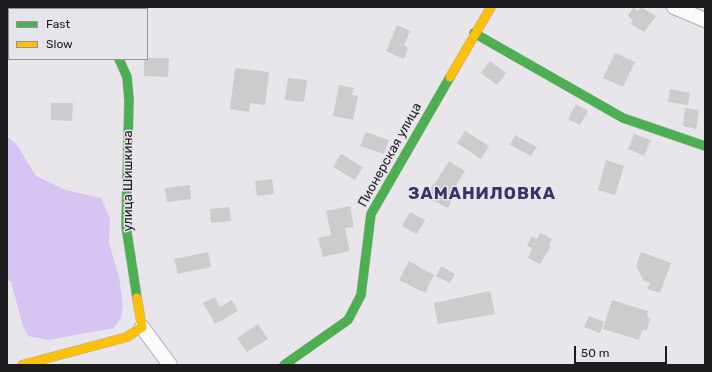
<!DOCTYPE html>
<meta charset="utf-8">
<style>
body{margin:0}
#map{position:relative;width:712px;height:372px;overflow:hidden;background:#e8e6eb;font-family:Rubik,sans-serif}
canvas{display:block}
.frame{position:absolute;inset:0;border:8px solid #1c1b1d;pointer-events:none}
.legend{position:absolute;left:8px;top:8px;width:140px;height:52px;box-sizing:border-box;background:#e7e5ec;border:1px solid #969499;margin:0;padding:5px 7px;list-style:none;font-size:12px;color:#1c1b1d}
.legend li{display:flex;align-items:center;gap:8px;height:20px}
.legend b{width:20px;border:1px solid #969499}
.scale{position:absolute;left:574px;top:346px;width:93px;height:18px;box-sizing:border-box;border:2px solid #1c1b1d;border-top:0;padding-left:5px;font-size:12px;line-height:14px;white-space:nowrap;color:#1c1b1d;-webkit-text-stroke:3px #e7e5ec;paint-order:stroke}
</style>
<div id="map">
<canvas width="712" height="372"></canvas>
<div class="frame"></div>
<ul class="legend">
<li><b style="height:5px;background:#4caf50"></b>Fast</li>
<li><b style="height:5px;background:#ffc107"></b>Slow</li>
</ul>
<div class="scale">50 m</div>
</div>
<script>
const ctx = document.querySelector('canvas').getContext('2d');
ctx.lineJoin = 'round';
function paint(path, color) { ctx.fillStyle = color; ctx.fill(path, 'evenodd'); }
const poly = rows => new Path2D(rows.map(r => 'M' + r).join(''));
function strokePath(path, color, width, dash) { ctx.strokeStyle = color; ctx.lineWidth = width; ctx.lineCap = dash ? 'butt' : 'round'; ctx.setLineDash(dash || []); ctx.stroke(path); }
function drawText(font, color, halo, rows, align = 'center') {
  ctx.font = font + ' Rubik,sans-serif'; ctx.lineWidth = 3; ctx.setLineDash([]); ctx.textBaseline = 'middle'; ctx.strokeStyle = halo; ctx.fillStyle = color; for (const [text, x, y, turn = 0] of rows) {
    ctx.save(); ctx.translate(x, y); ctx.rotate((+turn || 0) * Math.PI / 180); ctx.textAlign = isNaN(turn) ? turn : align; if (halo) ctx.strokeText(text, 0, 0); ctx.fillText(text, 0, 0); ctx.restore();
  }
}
paint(poly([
 [7,136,17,145,36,176,66,190,101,198,110,219,109,243,119,277,123,305,121,318,114,328,48,340,28,336,23,326,11,282,7,279]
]), '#d6c5f2');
paint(poly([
 [633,7,638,11,641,7,656,16,644,32,631,24,633,20,628,16],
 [397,25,410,31,404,45,408,48,404,59,386,51],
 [615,53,635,62,623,87,603,78],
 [147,58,169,58,168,77,144,76,144,59],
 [490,61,506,73,497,85,481,73],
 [235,68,269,72,265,105,250,103,249,112,230,109],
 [288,78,307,80,304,102,285,100],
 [339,85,354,88,352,95,358,96,353,120,333,116],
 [670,89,690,93,688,105,668,102],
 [51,103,73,103,72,121,51,120],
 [576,104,588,111,580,125,568,119],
 [685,108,699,110,696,129,683,126],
 [465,131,489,146,481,159,457,143],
 [366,132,389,140,384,154,360,146],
 [634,134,651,140,644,156,628,149],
 [515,135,537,147,531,156,510,145],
 [341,154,363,167,355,180,333,167],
 [606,160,624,166,615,195,598,190],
 [449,161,465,171,451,193,454,195,448,208,426,197,433,184,434,185],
 [272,179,274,194,257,196,255,181],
 [190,185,191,199,167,202,165,188],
 [350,206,354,227,345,228,350,251,323,257,318,238,331,235,326,211],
 [229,207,231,221,211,223,210,209],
 [410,212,425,220,417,234,402,226],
 [540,233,552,239,549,245,551,246,540,264,528,258,532,248,527,246,532,236,537,239],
 [208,252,211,267,178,274,174,259],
 [641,252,671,263,660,293,647,289,650,283,644,281,636,266],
 [409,261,434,275,425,293,399,280],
 [441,266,455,274,450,283,436,276],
 [490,291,495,314,438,324,434,303],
 [215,297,220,307,232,300,238,311,215,324,203,303],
 [612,300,648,311,647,316,650,319,647,330,642,330,639,340,603,329],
 [589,316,604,322,600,333,584,327],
 [258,324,268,339,247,352,237,338]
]), '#cecbcd');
const street = poly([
 [674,7,705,20],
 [114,9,115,7],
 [142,327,170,365]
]);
const fast = poly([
 [74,7,77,9],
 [474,33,623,118,705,146],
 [119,59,127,77,129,100,126,226,137,298],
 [284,365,348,320,361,295,371,214,450,77]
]);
const slow = poly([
 [450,77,491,7],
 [22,365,127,337,142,327,137,298]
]);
strokePath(street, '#aeadb0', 16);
strokePath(fast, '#aeadb0', 10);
strokePath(slow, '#aeadb0', 10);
strokePath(street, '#fcfbfc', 14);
strokePath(fast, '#4caf50', 9);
strokePath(slow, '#ffc107', 9);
drawText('13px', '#1c1b1d', '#e7e5ec', [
 ["Пионерская улица",390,155,-61],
 ["улица Шишкина",128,181,-90]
]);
ctx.letterSpacing = '1px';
drawText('bold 17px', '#3d316d', '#e7e5ec', [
 ["ЗАМАНИЛОВКА",482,194]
]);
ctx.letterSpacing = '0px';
</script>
